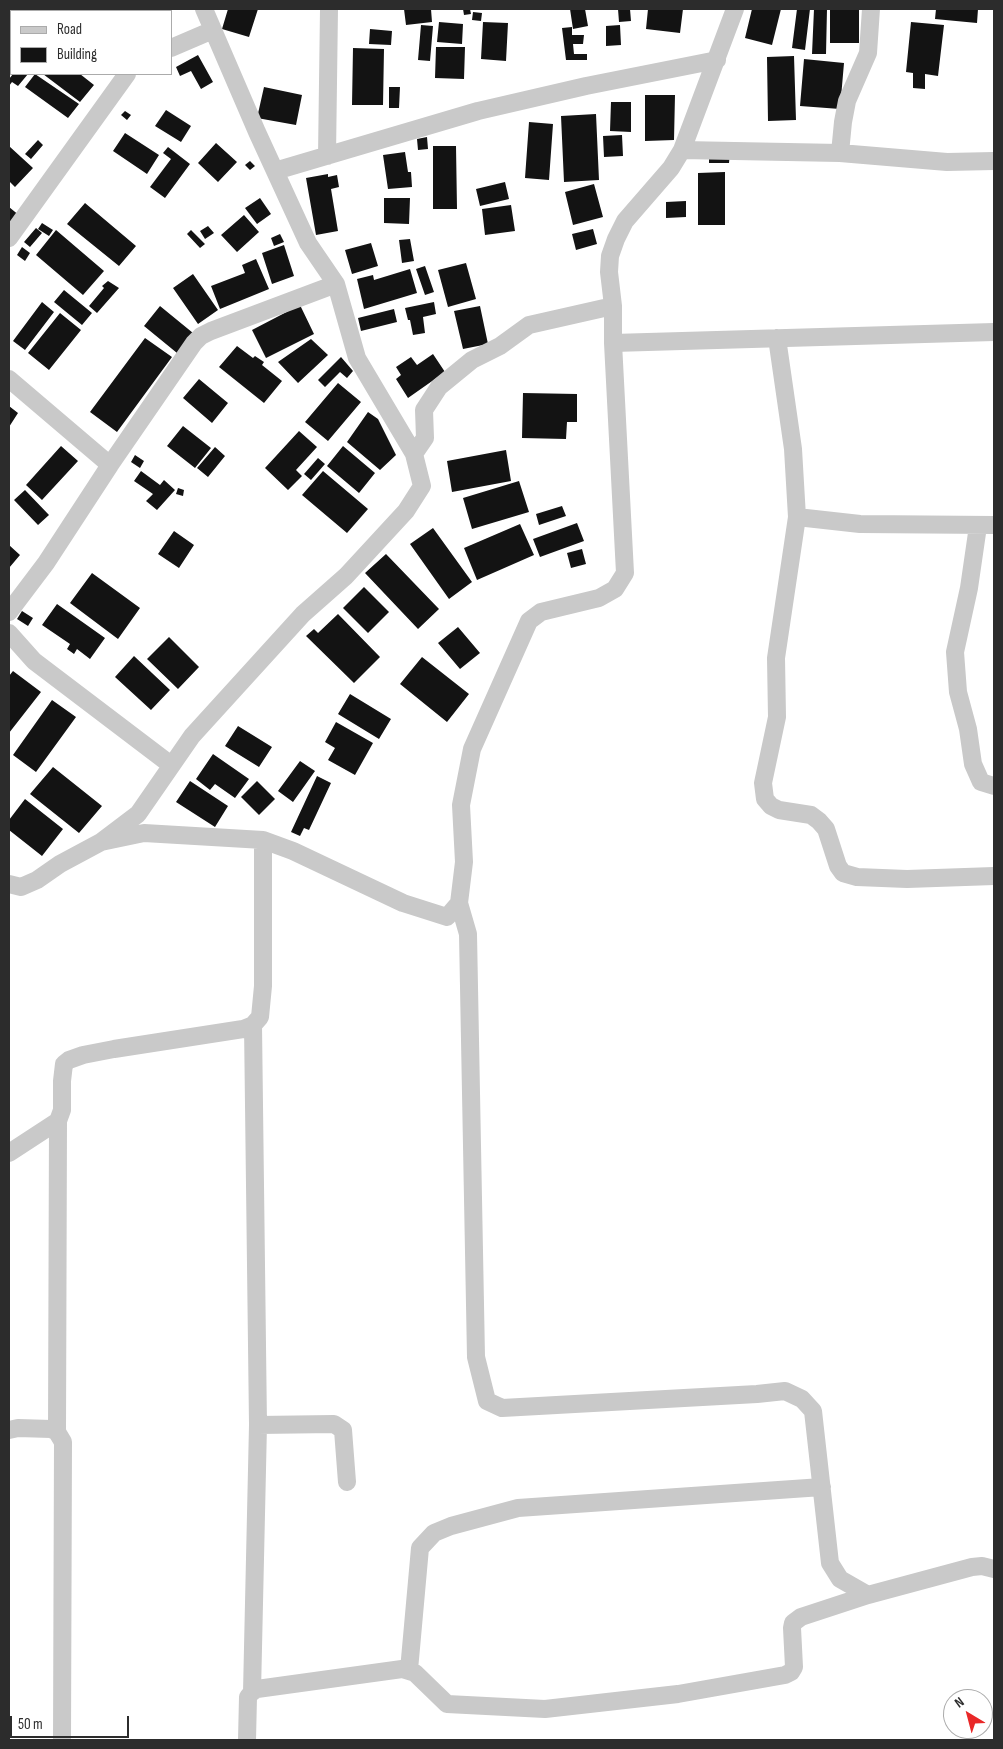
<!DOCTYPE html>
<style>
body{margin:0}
#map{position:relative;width:1003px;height:1749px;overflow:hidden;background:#fff;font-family:"Sofia Sans Condensed",sans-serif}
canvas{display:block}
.frame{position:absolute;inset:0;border:10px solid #2c2c2c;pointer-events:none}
.legend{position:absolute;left:10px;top:10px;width:162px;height:65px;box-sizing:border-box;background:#fff;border:1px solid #ababab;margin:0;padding:6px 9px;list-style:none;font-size:15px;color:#2c2c2c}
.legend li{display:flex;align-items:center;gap:10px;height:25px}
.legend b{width:25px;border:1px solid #ababab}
.north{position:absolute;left:943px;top:1689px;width:50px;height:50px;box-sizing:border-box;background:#fff;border:1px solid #ababab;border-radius:50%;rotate:323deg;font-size:14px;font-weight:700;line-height:20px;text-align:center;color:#2c2c2c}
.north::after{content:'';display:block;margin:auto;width:18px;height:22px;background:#e92828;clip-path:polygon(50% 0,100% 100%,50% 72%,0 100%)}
.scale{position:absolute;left:10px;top:1716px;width:119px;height:22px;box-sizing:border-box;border:2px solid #2c2c2c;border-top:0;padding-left:6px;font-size:15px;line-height:18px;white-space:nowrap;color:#2c2c2c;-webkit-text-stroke:4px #fff;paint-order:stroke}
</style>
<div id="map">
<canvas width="1003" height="1749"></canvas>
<div class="frame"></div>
<ul class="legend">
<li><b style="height:6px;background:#c9c9c9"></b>Road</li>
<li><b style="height:14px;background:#131313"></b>Building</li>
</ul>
<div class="north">N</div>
<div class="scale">50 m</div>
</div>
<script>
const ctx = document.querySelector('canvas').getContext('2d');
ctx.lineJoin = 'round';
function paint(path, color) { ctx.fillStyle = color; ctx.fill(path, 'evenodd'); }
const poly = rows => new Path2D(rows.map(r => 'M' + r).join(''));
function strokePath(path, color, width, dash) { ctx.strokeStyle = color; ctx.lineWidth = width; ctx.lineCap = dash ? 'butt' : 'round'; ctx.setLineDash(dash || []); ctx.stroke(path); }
paint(poly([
 [85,9,114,9,115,11,86,11],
 [126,9,157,9,157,11,127,11],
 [228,9,258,9,249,37,222,29],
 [404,9,431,9,432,22,406,25],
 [463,9,470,9,471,14,464,15],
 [570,9,585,9,588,26,573,29],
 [618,9,630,9,631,21,619,22],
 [648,9,683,9,680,33,646,29],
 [752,9,781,9,772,45,745,38],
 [797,9,810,9,805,50,792,48],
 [814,9,827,9,826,54,812,54],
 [830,9,859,9,859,43,830,43],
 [936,9,978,9,977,23,935,19],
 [473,12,482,13,481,21,472,20],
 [439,22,463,24,462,44,437,42],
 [483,22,508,23,506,61,481,59],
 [911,22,944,25,938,76,925,74,925,89,913,88,913,73,906,72],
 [421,25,433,26,430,61,418,60],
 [620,25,621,45,606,46,606,26],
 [572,27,572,35,584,35,583,44,573,44,574,54,587,54,587,60,566,60,562,28],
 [370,29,392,31,391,45,369,44],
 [9,30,11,32,11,64,9,68],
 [436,47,465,47,464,79,435,78],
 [353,48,384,49,383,105,352,105],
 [198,55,213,82,201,89,191,71,180,76,176,67],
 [794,56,796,120,768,121,767,57],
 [804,59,844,63,840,109,800,106],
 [13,74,28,74,18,86,12,82,9,86,9,79],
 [35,74,79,104,68,118,25,87],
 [43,74,80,74,94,85,80,102],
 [264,87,302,95,296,125,257,118],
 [389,87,400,87,399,108,389,108],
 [645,95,675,95,674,140,645,141],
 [611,102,631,102,631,132,610,131],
 [166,110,191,126,181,142,155,126],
 [125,111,131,115,127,120,121,115],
 [596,114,599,180,564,182,561,116],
 [529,122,553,124,549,180,525,178],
 [125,133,159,155,147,174,113,151],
 [622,135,623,156,604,157,603,136],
 [427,137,428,149,418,150,417,139],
 [38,140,43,145,31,159,25,154],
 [216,143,237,162,218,182,198,163],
 [9,146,33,168,15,187,9,181],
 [433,146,456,146,457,209,433,209],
 [168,147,190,164,165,198,150,187,171,159,163,153],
 [405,152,408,172,411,172,412,187,388,189,383,155],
 [709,152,730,152,729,163,709,163],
 [250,161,255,166,250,170,245,165],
 [725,172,725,225,698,225,698,173],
 [328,174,328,177,337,175,339,187,331,189,338,231,316,235,306,178],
 [505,182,509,199,480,206,476,189],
 [594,184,603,217,573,225,565,192],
 [260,198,271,214,257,224,245,208],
 [384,198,410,198,409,224,384,223],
 [686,201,686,217,666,218,666,202],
 [85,203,136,246,119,266,67,224],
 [511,205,515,231,485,235,482,209],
 [9,207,20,216,9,230],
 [244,215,259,232,237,252,221,235],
 [42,223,53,230,49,236,38,229],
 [208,226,214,233,205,239,200,231],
 [36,228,42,233,30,247,24,242],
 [593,229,597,244,576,250,572,234],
 [56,230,104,271,83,295,36,255],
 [191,230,205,244,200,248,187,234],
 [280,234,284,242,274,246,271,238],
 [410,239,414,261,402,263,399,240],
 [371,243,378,266,352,274,345,250],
 [284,245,294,276,272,284,262,253],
 [22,247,30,253,25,261,17,255],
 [256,259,269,289,220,309,211,286,245,273,242,265],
 [466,263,476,299,448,307,438,270],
 [425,266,434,292,425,295,416,269],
 [410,269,417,293,364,309,357,279,373,275,374,280],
 [193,274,218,310,198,324,173,288],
 [108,281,119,288,97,313,89,306,104,288,102,286],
 [64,290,92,313,82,325,54,302],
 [42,302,54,312,25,350,13,341],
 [434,302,436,314,423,317,425,333,413,335,410,320,408,320,405,308],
 [300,305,314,334,266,358,252,330],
 [160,306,193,333,177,353,144,326],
 [480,306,488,344,463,349,454,311],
 [394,309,397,322,361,331,358,318],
 [60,313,81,330,49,370,28,353],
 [145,338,172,357,117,432,90,412],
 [311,339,328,355,298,383,278,362],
 [237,346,253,358,255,356,264,362,262,365,282,381,264,403,219,367],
 [433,354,445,372,408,398,396,379,401,375,396,367,411,357,417,365],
 [341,357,353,371,347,378,340,372,325,387,318,380],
 [199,379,228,403,212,423,183,398],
 [338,383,361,402,328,441,305,422],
 [523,393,577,394,577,422,567,422,566,439,522,438],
 [9,406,18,413,9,427],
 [368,412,378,419,396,455,380,470,347,442],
 [183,426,211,448,195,468,167,446],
 [299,431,317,447,296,470,302,476,288,490,265,468],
 [61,446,78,461,42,500,26,485],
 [343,446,375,473,359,493,327,466],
 [215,447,225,456,208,477,197,468],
 [506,450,511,481,452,492,447,461],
 [135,455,144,461,140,468,131,462],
 [318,458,325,464,311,480,304,474],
 [141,471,160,485,164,480,175,490,157,510,146,501,153,494,134,481],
 [323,471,368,509,347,533,302,495],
 [519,481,529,512,472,529,463,498],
 [178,488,184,490,183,496,176,494],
 [25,490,49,515,38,525,14,500],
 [562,506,566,516,539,525,536,514],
 [577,523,584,541,540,557,533,539],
 [520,524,534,555,477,580,464,548],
 [433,528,472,582,449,599,410,544],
 [174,531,194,545,179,568,158,554],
 [9,545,20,555,9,568],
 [582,549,586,564,571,568,567,553],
 [386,554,439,609,418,629,365,573],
 [92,573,140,608,118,639,70,603],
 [364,587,389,612,368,633,343,608],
 [57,604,105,638,90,659,77,649,74,654,67,649,70,644,42,625],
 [22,611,33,618,28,626,17,619],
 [338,614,380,657,354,683,306,636,314,629,318,633],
 [458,627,480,653,460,669,438,643],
 [169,637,199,667,178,689,147,659],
 [134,656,170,690,151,710,115,677],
 [422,657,469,694,447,722,400,684],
 [13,671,41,692,9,733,9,676],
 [350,694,391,719,379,739,338,714],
 [52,700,76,717,36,772,13,755],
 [336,722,373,743,355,775,328,760,335,748,325,742],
 [238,726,272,747,259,767,225,746],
 [213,754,249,779,235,798,215,784,210,790,196,779],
 [300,761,315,771,293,802,278,791],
 [53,767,102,806,79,833,30,794],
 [317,776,331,783,309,830,304,828,300,836,291,832],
 [190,781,228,806,215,827,176,802],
 [257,781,275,799,259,815,241,797],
 [25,799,63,829,42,856,9,830,9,820]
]), '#131313');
strokePath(poly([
 [171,48,213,30],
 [682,150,840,153,947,162,994,161],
 [840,153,843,122,847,101,868,53,871,9],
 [327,156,329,9],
 [275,171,478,111,586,86,717,60],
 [9,238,127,74],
 [777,338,793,449,797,517,776,658,777,717,763,783,765,799,771,806,779,810,811,815,819,821,826,829,838,866,843,873,857,877,907,879,994,876],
 [613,343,994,332],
 [9,379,110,465],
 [414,454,425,438,424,410,439,387,472,360,500,346,529,325,613,306],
 [797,517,860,524,994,525],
 [978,526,969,588,955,652,958,692,968,729,973,764,981,782,994,786],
 [9,612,46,563,110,465,194,343,201,336,211,331,336,284],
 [9,633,34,661,171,765],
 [101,842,144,833,263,840,293,851,403,903,447,917,459,903,464,862,461,805,472,749,529,621,541,612,599,598,615,589,625,573,613,343,613,306,609,272,610,256,616,239,625,221,671,168,682,150,735,9],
 [9,884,21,887,37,880,60,864,101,842,138,814,192,736,303,614,346,576,406,511,422,486,414,454,357,358,336,284,308,243,257,132,204,9],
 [459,903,468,934,476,1357,487,1401,502,1408,757,1394,785,1391,802,1399,813,1411,830,1563,840,1579,868,1595],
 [9,1153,58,1121,62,1110,62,1081,64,1064,69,1060,83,1055,114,1049,243,1029,253,1025,260,1017,263,986,263,840],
 [258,1425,334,1424,343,1430,347,1482],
 [9,1430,18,1428,51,1429,57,1432,63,1442,62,1740],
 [57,1432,58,1121],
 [409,1670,420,1548,434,1533,451,1526,518,1508,822,1487],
 [252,1692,258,1425,253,1025],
 [247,1740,248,1697,252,1692,257,1689,402,1669,415,1673,447,1704,545,1709,678,1694,785,1675,791,1672,794,1667,792,1628,793,1623,801,1617,868,1595,972,1567,982,1566,994,1569]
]), '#c9c9c9', 18);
</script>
